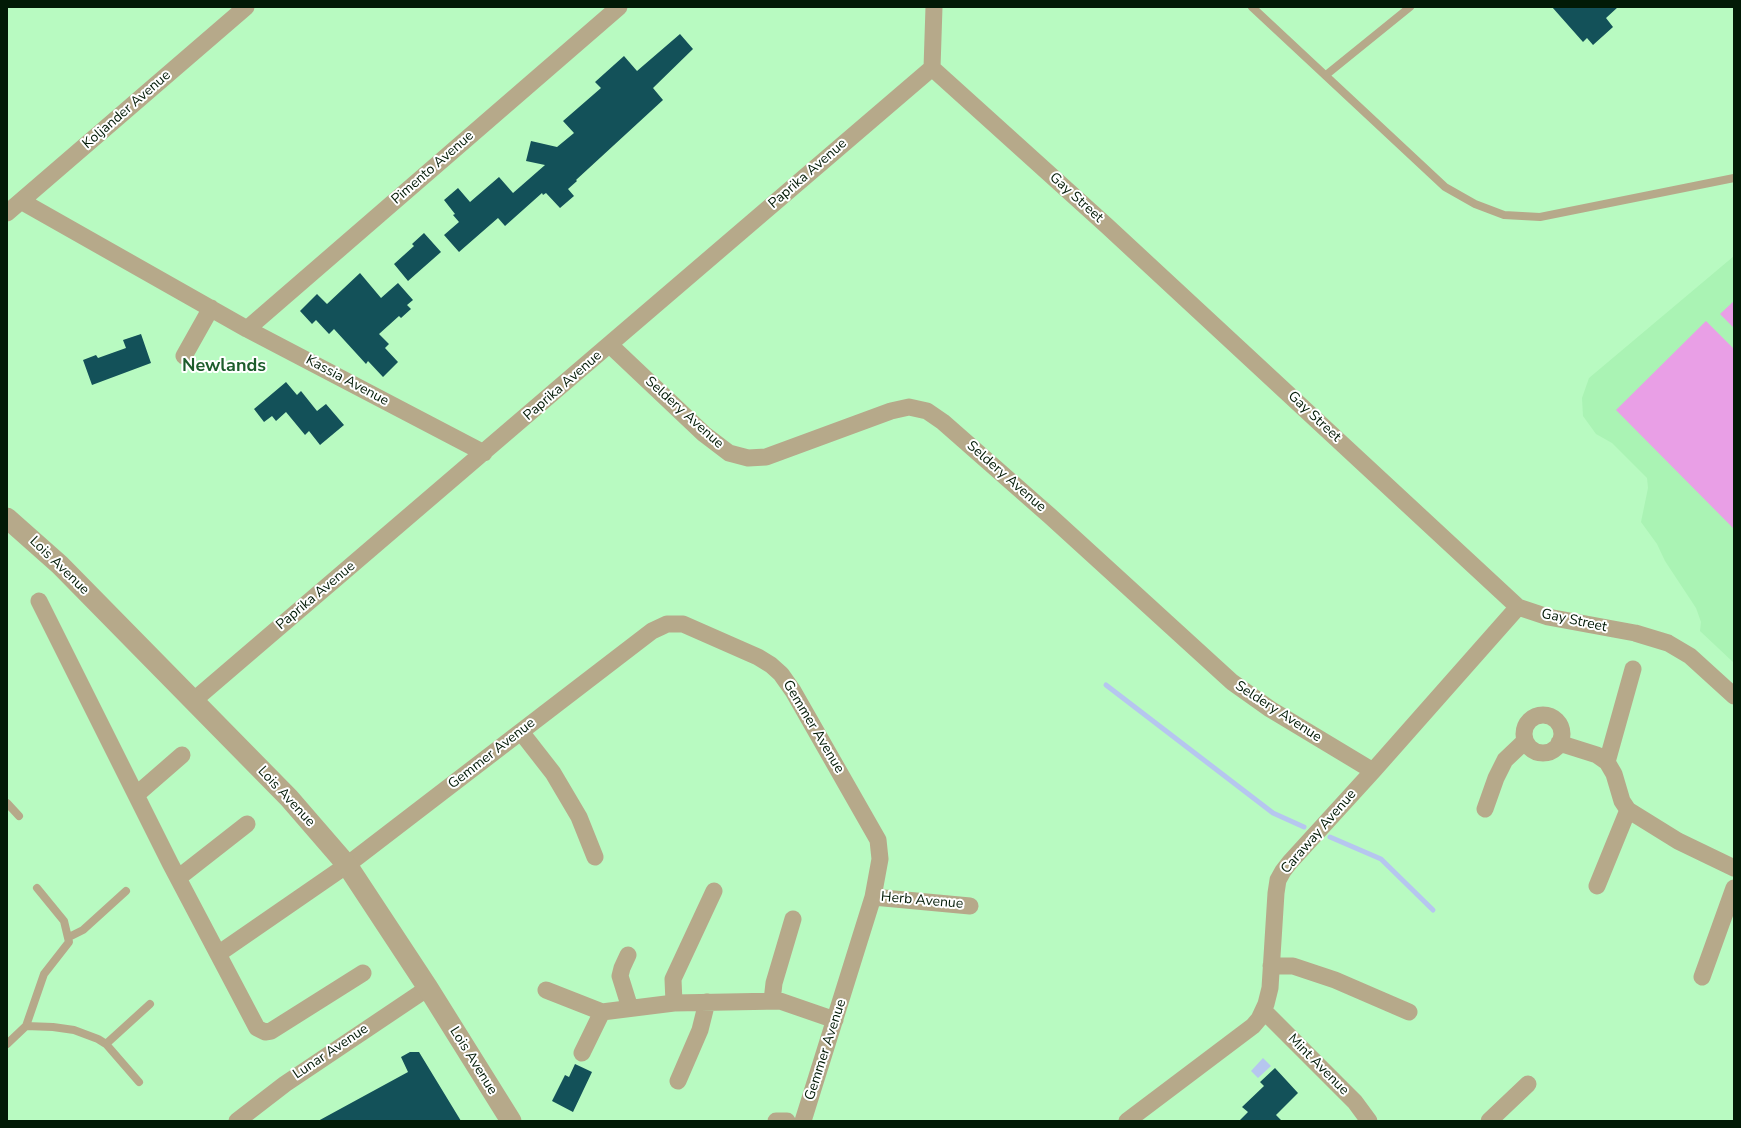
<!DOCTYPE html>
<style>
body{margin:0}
#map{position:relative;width:1741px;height:1128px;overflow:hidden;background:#b8fac1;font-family:"Nunito Sans",sans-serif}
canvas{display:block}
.frame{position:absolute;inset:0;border:8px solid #021a06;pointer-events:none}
</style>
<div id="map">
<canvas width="1741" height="1128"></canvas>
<div class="frame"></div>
</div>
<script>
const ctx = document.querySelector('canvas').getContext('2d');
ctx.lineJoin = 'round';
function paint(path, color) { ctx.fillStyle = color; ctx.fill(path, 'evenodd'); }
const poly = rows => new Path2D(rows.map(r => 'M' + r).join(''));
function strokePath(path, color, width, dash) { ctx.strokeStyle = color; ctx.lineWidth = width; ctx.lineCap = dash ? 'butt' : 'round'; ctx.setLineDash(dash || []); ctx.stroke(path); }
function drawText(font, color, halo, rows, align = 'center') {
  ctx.font = font + ' "Nunito Sans",sans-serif'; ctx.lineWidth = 4; ctx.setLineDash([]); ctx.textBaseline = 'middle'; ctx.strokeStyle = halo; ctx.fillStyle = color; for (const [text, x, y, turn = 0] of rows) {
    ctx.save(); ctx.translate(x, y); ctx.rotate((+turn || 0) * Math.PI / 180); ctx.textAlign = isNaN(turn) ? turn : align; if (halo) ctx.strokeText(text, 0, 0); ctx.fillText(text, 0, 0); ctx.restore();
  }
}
paint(poly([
 [1734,256,1734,663,1700,631,1701,622,1696,608,1665,561,1657,544,1641,522,1648,488,1647,478,1612,443,1596,434,1583,416,1582,398,1589,378]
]), '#aaf3b4');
paint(poly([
 [1734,301,1734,328,1720,314],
 [1706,321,1734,349,1734,529,1616,410]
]), '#e99fe6');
paint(poly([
 [1263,1058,1271,1066,1258,1078,1251,1071]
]), '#b6c6ef');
strokePath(poly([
 [1106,685,1273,813,1304,827],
 [1330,837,1381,859,1433,910]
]), '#b6c6ef', 5);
paint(poly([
 [1552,7,1618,7,1606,18,1613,27,1593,45,1587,38,1583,42],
 [680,34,693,49,653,88,663,100,576,180,577,181,568,189,574,196,560,208,546,193,543,195,542,193,505,226,498,218,459,252,444,235,459,222,453,215,455,214,444,200,458,188,470,202,499,177,513,193,545,165,526,161,531,141,557,147,574,133,563,121,601,88,595,82,624,56,637,71],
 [424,233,441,252,408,281,394,264,414,246,412,244],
 [360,273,381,298,398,283,413,300,407,305,411,309,401,318,399,316,379,334,389,344,385,348,398,362,383,377,368,361,366,364,334,329,329,334,316,320,312,324,300,311,317,294,327,304],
 [141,334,151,363,92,385,83,360,96,355,98,358,126,348,123,340],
 [286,382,297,395,301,391,317,411,326,404,344,425,320,445,309,431,305,435,286,412,276,421,272,416,264,422,254,409],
 [410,1052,419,1052,461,1121,318,1121,408,1072,401,1057],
 [575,1064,592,1072,573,1112,552,1101,565,1075,569,1077],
 [1275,1068,1298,1093,1276,1115,1282,1121,1239,1121,1248,1112,1242,1107,1264,1086,1260,1082]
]), '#135159');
strokePath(poly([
 [1252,7,1445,187,1475,204,1504,215,1540,217,1734,178],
 [1326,75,1410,7],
 [7,803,19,816],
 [69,937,83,930,126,891],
 [26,1026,53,1027,74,1030,98,1039,106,1044,139,1082],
 [7,1044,26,1026,44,974,69,942,64,921,37,888],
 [106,1044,150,1004]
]), '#b6a98a', 8);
strokePath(poly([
 [932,68,1107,226,1518,607,1548,617,1635,633,1668,643,1690,656,1734,696],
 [932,68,934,7],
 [21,201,247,329,484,453],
 [7,213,246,7],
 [247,329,619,7],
 [610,345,704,434,729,453,748,458,766,457,891,411,909,407,927,411,943,422,1050,516,1232,682,1270,709,1373,771],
 [184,356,211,308],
 [39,601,170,863,257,1028,265,1032,271,1031,363,973],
 [193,701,932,68],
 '1524 734a19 19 0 1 1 38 0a19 19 0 1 1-38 0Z',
 [521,732,553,773,579,817,595,857],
 [1559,743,1597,755,1607,762,1614,774,1622,801,1628,810,1678,841,1734,868],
 [1607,762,1633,669],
 [136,795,182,755],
 [1485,809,1496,778,1505,760,1525,741],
 [178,878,247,824],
 [1597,886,1628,810],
 [873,897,970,906],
 [218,954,347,865,652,631,667,624,683,624,758,657,771,665,781,674,793,691,878,840,880,859,873,897,803,1121],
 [628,955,622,968,620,976,630,1008],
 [1271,966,1293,966,1335,980,1409,1012],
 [1702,977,1734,888],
 [546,990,602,1012,674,1003,780,1001,835,1020],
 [772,1001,774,983,793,919],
 [674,1003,673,979,714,891],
 [1264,1011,1355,1102,1369,1121],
 [582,1053,602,1012],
 [678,1081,700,1030,707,1002],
 [237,1121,285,1084,428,988],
 [776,1121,787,1121],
 [1127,1121,1253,1026,1259,1019,1266,1004,1270,988,1276,893,1278,880,1283,871,1290,862,1373,771,1518,607],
 [1489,1121,1528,1084]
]), '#b6a98a', 17);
strokePath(poly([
 [7,518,60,565,289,798,347,865,428,988,511,1121]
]), '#b6a98a', 21);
drawText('14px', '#021a06', '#fff', [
 ["Koljander Avenue",127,110,-41],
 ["Pimento Avenue",433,168,-41],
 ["Paprika Avenue",808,174,-41],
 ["Gay Street",1076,198,42],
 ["Kassia Avenue",347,381,28],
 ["Paprika Avenue",563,386,-41],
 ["Seldery Avenue",684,413,42],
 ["Gay Street",1314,417,43],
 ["Seldery Avenue",1006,477,41],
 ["Lois Avenue",59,566,44],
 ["Paprika Avenue",316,596,-40],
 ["Gay Street",1574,621,12],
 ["Seldery Avenue",1278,712,33],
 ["Gemmer Avenue",813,727,59],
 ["Gemmer Avenue",492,754,-38],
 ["Lois Avenue",286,797,47],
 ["Caraway Avenue",1319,832,-49],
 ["Herb Avenue",922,901,5],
 ["Gemmer Avenue",826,1050,-72],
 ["Lunar Avenue",331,1052,-34],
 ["Lois Avenue",473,1061,58],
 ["Mint Avenue",1318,1065,45]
]);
drawText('bold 18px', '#1d5d2c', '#fff', [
 ["Newlands",224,367]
]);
</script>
